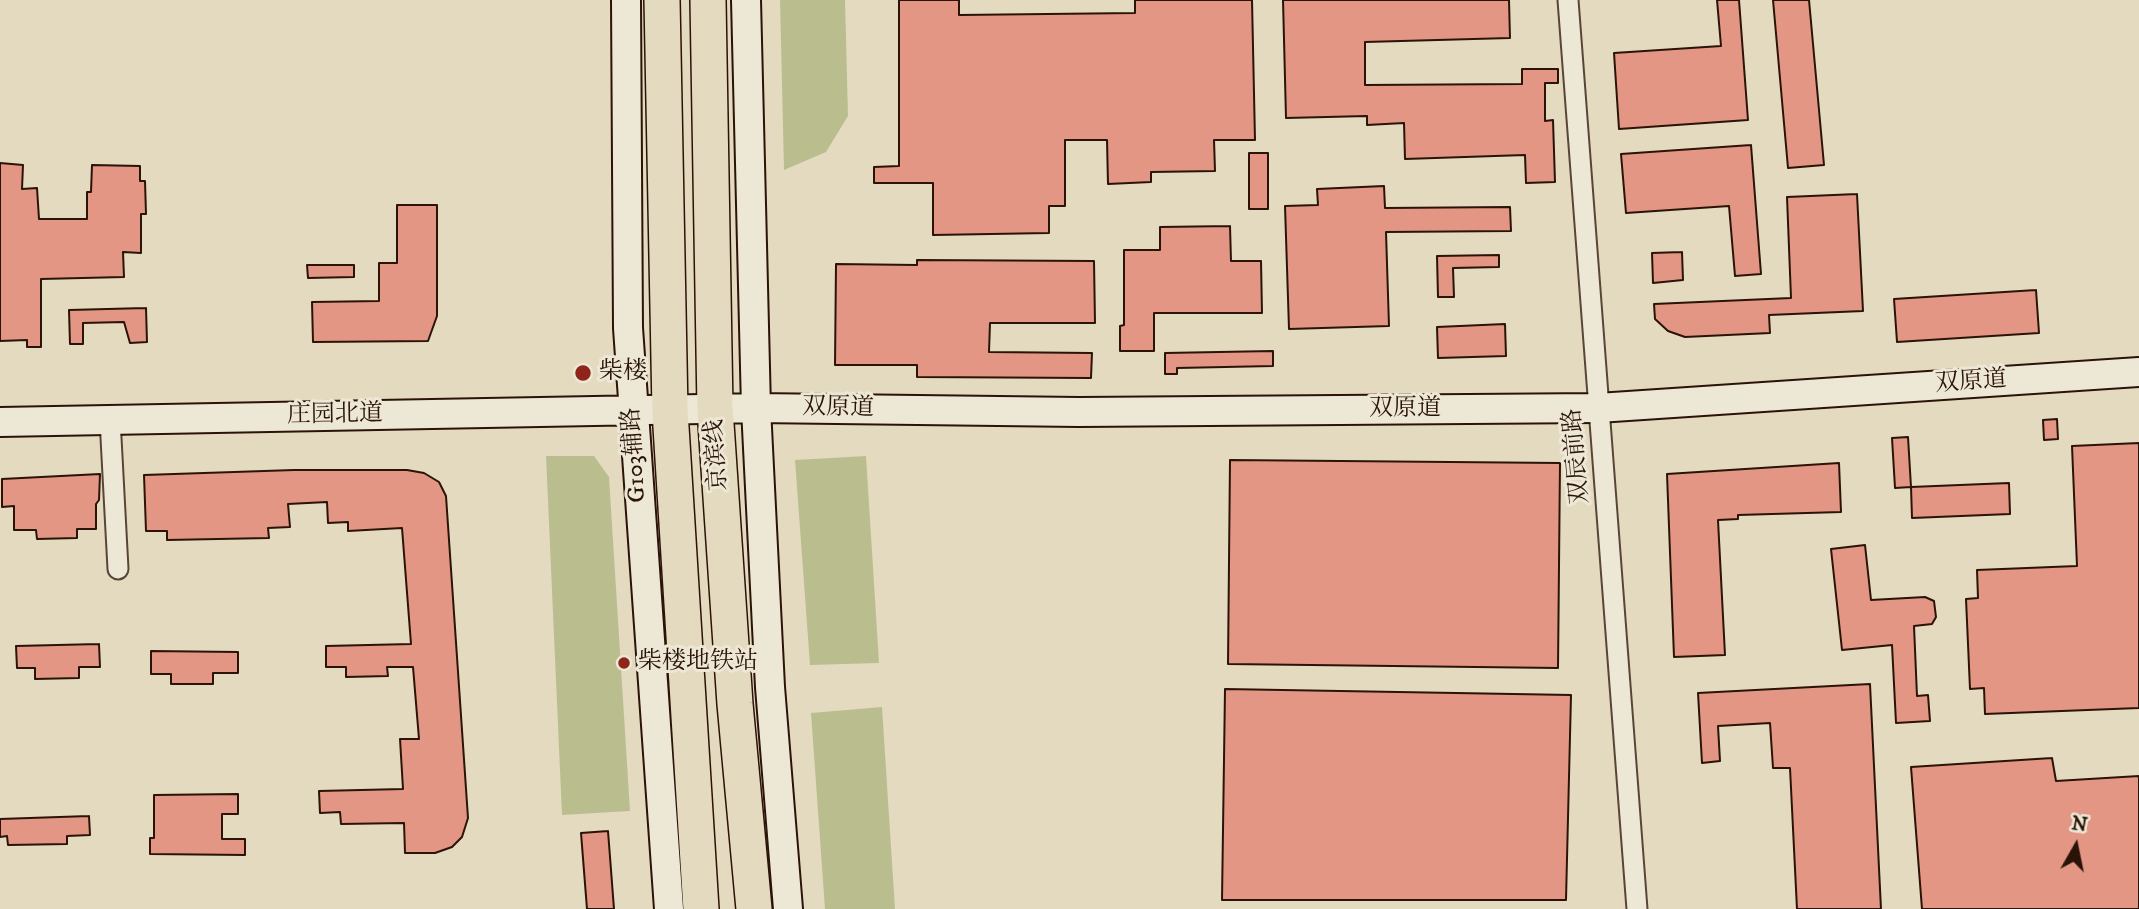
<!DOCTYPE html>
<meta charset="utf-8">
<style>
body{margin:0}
#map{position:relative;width:2139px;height:909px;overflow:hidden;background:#e4dac0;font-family:"IM FELL DW Pica",serif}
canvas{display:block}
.north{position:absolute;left:2041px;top:811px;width:70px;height:70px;-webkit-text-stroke:5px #ede7d6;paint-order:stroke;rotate:9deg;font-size:19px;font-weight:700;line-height:28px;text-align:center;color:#2b1308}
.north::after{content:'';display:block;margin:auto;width:24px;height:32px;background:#2b1308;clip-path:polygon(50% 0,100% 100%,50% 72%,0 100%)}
</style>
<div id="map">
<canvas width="2139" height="909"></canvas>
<div class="north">N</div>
</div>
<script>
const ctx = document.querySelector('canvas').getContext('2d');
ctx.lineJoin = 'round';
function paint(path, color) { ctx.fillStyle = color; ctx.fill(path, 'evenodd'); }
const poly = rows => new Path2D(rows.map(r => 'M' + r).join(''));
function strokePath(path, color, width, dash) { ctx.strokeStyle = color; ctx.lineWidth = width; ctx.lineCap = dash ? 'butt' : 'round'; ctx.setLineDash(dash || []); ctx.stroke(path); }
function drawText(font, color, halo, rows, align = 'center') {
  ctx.font = font + ' "IM FELL DW Pica","Noto Serif SC",serif'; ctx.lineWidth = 6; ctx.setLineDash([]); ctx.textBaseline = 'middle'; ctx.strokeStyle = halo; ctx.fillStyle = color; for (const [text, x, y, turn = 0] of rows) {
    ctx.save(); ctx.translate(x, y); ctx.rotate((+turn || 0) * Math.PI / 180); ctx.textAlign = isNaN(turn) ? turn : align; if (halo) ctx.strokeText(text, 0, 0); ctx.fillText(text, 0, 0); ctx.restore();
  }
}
paint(poly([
 [780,0,845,0,848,116,826,152,784,170],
 [546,456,594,456,609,477,630,811,562,815],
 [866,456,879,663,810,665,795,460],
 [882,707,895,909,825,909,811,713]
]), '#babe8e');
const building = poly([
 [899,0,959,0,959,15,1135,13,1135,0,1252,0,1255,140,1214,140,1215,171,1151,172,1151,182,1108,184,1107,140,1065,140,1065,206,1049,206,1049,233,933,235,933,183,874,183,874,167,899,166,899,0],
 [1283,0,1509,0,1510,38,1365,42,1365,85,1522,84,1522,69,1558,69,1558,83,1545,83,1545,121,1553,120,1555,182,1526,183,1525,155,1405,159,1404,123,1367,125,1367,116,1286,118,1283,0],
 [1717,0,1739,0,1748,120,1619,129,1614,53,1721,46,1717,0],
 [1773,0,1809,0,1824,165,1788,168,1773,0],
 [1751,145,1761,274,1735,276,1729,206,1626,213,1621,154,1751,145],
 [1249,153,1268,153,1268,209,1249,209,1249,153],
 [0,163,23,165,22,189,37,188,39,219,87,219,87,192,91,192,92,165,140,166,140,181,145,181,146,214,141,214,141,253,123,252,124,277,41,279,41,347,27,347,27,340,0,341,0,163],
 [1384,186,1385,208,1510,207,1511,231,1386,232,1389,326,1289,329,1285,206,1318,205,1317,189,1384,186],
 [1857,194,1863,311,1769,315,1770,333,1685,337,1668,331,1655,319,1654,304,1791,298,1787,197,1857,194],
 [397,205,437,205,437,316,428,341,313,342,312,302,379,301,379,263,397,263,397,205],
 [1230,226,1231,261,1261,261,1262,313,1154,313,1154,351,1120,351,1120,326,1124,325,1124,250,1160,250,1160,227,1230,226],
 [1682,252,1683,280,1653,283,1652,253,1682,252],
 [1499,255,1499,267,1453,268,1454,297,1438,297,1437,256,1499,255],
 [917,260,1094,261,1095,323,990,323,989,352,1092,353,1091,378,917,377,917,365,835,365,836,264,917,265,917,260],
 [307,265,354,265,354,277,308,278,307,265],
 [2036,290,2039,333,1897,342,1894,299,2036,290],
 [146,308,147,342,130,343,124,322,83,323,83,344,70,344,69,310,146,308],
 [1505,324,1506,356,1438,358,1437,327,1505,324],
 [1273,351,1273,366,1177,368,1177,374,1165,374,1165,353,1273,351],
 [2057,419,2058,439,2044,440,2043,420,2057,419],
 [1908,437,1911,487,1895,488,1892,438,1908,437],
 [2139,443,2139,708,1985,714,1984,688,1970,689,1966,599,1978,598,1977,570,2077,566,2072,446,2139,443],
 [1230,460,1560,463,1558,668,1228,664,1230,460],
 [1839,463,1841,512,1738,515,1738,519,1718,520,1725,655,1674,657,1667,474,1839,463],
 [294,470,407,470,424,473,439,482,446,496,468,818,462,837,452,847,435,853,405,853,404,823,341,824,340,812,320,813,319,791,403,789,400,739,419,739,413,667,387,667,388,676,346,677,346,667,326,667,326,646,411,644,402,528,348,531,348,522,328,523,327,502,288,504,290,527,268,528,269,538,167,540,167,531,146,531,144,475,294,470],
 [100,474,99,500,96,504,96,529,77,529,77,538,37,539,36,530,14,530,14,506,2,507,2,479,100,474],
 [2009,483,2010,514,1912,518,1911,487,2009,483],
 [1865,545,1871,600,1925,597,1934,601,1936,617,1932,624,1914,626,1917,696,1928,695,1930,721,1896,723,1892,645,1842,650,1831,549,1865,545],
 [99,644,100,667,79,667,79,678,35,679,35,668,17,668,16,646,99,644],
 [151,651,238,652,238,673,213,673,213,684,171,684,171,674,151,674,151,651],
 [1870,684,1881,909,1797,909,1790,768,1773,768,1770,723,1718,726,1720,761,1702,763,1698,693,1870,684],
 [1225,689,1571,695,1566,900,1222,900,1225,689],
 [2052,758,2056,781,2139,776,2139,909,1922,909,1911,767,2052,758],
 [238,794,238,814,222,814,222,839,245,839,245,855,150,854,150,838,154,838,154,795,238,794],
 [89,816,90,835,67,836,67,844,8,845,7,836,0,837,0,819,89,816],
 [608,831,614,909,587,909,581,833,608,831]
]);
paint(building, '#e39683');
strokePath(building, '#2b1308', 2);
const street = poly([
 [1568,0,1637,909],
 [110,419,118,569]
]);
const secondary = poly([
 [626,0,628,328,669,909],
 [746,0,756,408,770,687,788,909],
 [0,422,756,408,1079,412,1598,408,2139,372]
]);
const highway = poly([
 [662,0,670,411,701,909],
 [708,0,715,409,735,704,754,909]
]);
strokePath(street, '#594536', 23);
strokePath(secondary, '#2b1308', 32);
strokePath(highway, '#2b1308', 38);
strokePath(street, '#ede7d6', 19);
strokePath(secondary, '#ede7d6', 28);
strokePath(highway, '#e4dac0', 35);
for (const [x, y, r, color] of [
 [583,373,9,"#8f2418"],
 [624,663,7,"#8f2418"]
]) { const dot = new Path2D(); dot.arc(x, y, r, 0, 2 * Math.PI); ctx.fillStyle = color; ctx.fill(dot); strokePath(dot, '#ede7d6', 2.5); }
drawText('24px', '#2b1308', '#ede7d6', [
 ["柴楼",599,373],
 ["柴楼地铁站",638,663]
], 'left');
drawText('24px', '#2b1308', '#ede7d6', [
 ["双原道",1971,383,-4],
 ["双原道",838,409,1],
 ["双原道",1405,410],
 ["庄园北道",335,416,-1],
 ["G103辅路",636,455,-94],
 ["京滨线",718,455,-94],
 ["双辰前路",1578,456,-95]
]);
</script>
